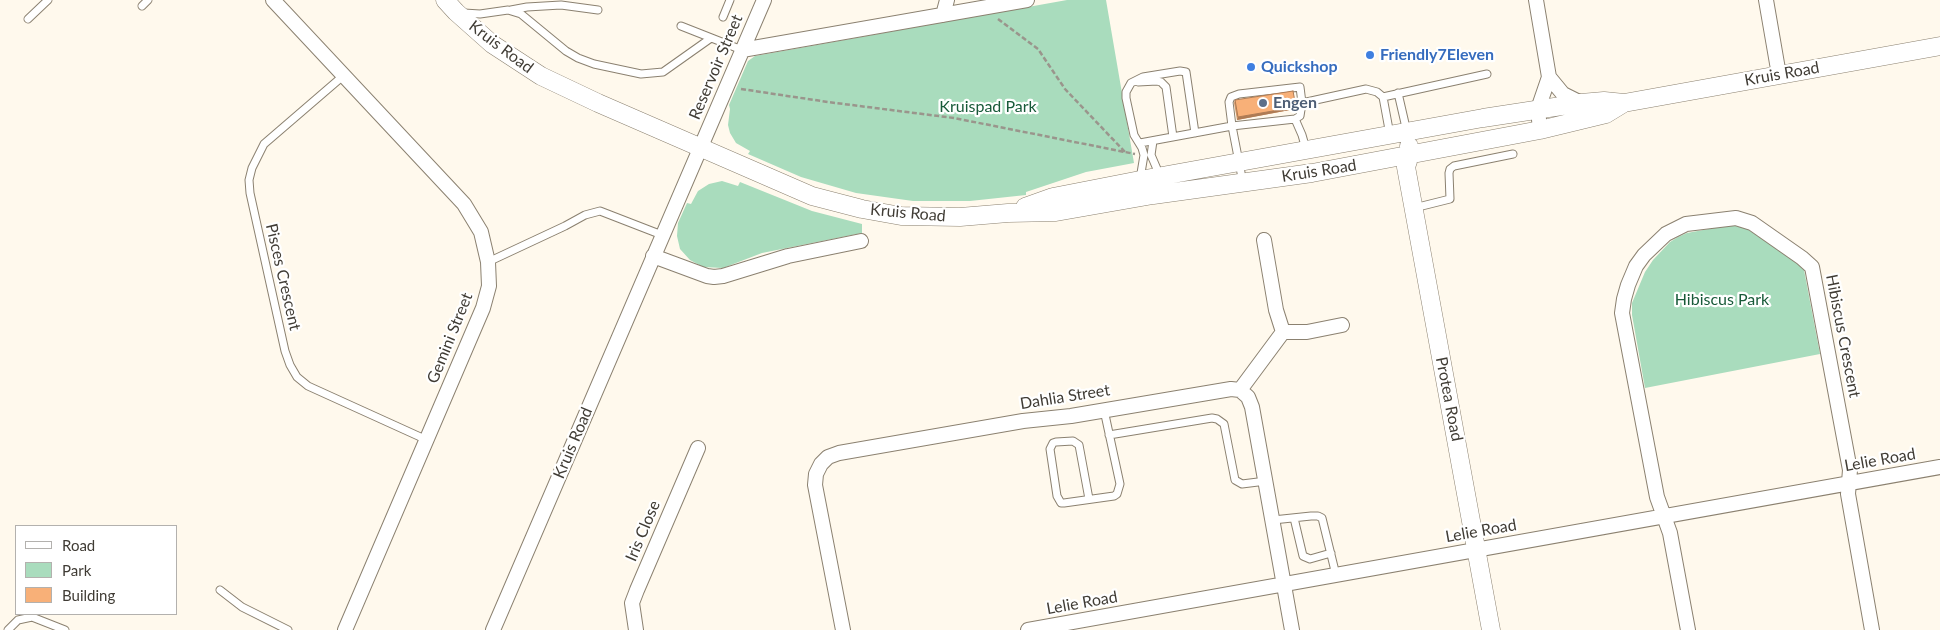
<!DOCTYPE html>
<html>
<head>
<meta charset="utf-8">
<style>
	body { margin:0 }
	#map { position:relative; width:1940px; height:630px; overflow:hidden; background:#fff9ed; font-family:Lato,sans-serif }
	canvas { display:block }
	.legend { position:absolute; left:15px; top:525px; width:162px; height:90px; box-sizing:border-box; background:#fff; border:1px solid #b3b1ae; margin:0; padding:6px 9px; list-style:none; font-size:15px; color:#403c35 }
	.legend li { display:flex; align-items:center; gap:10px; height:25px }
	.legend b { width:25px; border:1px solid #b3b1ae }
</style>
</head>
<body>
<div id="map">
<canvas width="1940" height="630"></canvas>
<ul class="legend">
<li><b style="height:6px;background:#fff"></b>Road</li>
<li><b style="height:14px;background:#a9dcbd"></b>Park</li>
<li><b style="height:14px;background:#f8b078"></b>Building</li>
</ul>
</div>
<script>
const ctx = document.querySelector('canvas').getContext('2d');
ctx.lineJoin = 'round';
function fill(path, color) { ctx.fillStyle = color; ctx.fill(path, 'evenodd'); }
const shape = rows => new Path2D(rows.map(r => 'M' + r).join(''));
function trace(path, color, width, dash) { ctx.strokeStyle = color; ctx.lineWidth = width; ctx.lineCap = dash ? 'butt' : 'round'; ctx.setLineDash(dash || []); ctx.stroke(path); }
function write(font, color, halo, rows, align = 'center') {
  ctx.font = font + ' Lato,sans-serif'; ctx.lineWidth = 4.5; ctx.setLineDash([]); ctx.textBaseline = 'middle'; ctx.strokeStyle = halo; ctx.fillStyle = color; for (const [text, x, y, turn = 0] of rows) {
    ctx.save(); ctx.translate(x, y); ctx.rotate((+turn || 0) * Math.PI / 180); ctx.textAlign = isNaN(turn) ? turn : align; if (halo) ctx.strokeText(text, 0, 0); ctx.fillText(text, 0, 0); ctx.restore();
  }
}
const green = shape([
	[1067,0,1106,0,1134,163,1086,172,1026,192,1026,195,970,201,913,201,856,193,801,177,748,154,750,151,736,143,730,133,728,125,730,109,729,105,748,61,755,56],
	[722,181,738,186,740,182,812,211,862,224,862,233,762,253,723,268,703,267,690,260,680,249,677,236,678,223,687,203,691,204,698,191,709,184],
	[1730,225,1746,228,1799,264,1804,270,1820,354,1645,388,1632,315,1632,303,1645,272,1653,260,1670,242,1678,237,1687,233]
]);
const path = shape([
	[998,19,1038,49,1065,89,1125,152],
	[741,89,828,102,954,118,1135,154]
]);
const service = shape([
	[142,6,148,0],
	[511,10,527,7,561,5,598,10],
	[464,13,480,14,508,10,521,14,566,51,578,58,594,64,641,74,663,72,711,38],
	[723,17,730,0],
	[28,19,48,0],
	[681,26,742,50],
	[343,76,264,144,252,168,249,180,250,193,285,351,290,365,297,377,308,386,427,440],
	[1138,82,1157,81,1161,82,1166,87,1173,137],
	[1398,93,1407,132],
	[1383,97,1390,135],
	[1302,103,1366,89,1377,92,1383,97,1487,74],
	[1295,119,1302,135,1306,149],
	[1153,141,1151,155,1160,176],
	[1140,143,1232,126,1229,102,1231,97,1239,94,1300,87,1302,103,1300,116,1295,119,1232,126,1243,183],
	[1140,179,1144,155,1142,148,1134,135,1126,98,1126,92,1131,83,1143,77,1180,71,1186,72,1195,133],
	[1414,208,1450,199,1449,173,1450,169,1454,166,1513,154],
	[488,262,565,226,585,215,600,211,662,235],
	[1109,435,1212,418,1217,419,1224,424,1235,480,1242,484,1266,481],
	[1089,499,1079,445,1073,441,1056,442,1053,443,1050,449,1057,496,1061,503,1064,503,1114,496,1117,494,1120,484,1104,410],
	[1294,518,1303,556,1310,559,1331,553],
	[1273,520,1311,516,1318,516,1322,518,1336,575],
	[220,590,242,607,288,630],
	[8,630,18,620,32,617,65,630]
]);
const minor = shape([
	[273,0,464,204,481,232,488,262,489,286,483,308,345,630],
	[1536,0,1549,77,1538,109,1540,130],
	[1766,0,1779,75],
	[943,15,947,0],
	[742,50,1027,0],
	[1549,77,1563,94,1581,103],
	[1264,240,1276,310,1283,332],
	[653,256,707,276,714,277,723,276,788,256,861,241],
	[1283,332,1307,332,1342,325],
	[1240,390,1283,332],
	[493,630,764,0],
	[636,630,632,603,637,590,698,448],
	[843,630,815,485,816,474,821,464,828,457,839,453,1023,421,1071,416,1231,389,1240,390,1248,397,1252,407,1292,630],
	[1028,630,1940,467],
	[1688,630,1670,533,1657,497,1622,313,1624,299,1628,285,1636,266,1644,255,1666,234,1686,224,1736,218,1752,223,1802,258,1812,267,1850,470,1848,494,1872,630]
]);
const tertiary = shape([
	[445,0,456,12,492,44,541,76,598,103,812,196,862,209,901,216,960,217,1008,213,1056,212,1153,195,1312,173,1540,130,1606,114,1624,103],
	[1409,146,1410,155,1406,167,1491,630],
	[1025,207,1053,197,1140,180,1483,118,1581,103,1604,101,1624,103,1940,46]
]);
const wall = shape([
	[1235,100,1295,109,1237,120,1234,103]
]);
const shadedWall = shape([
	[1296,107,1295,109,1237,120,1238,117]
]);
const building = shape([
	[1293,91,1296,107,1238,117,1235,100,1293,91]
]);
const markers = [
	[1370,55,5,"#3f7fe0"],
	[1251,67,5,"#3f7fe0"],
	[1263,103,5,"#5c6f8a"]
];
const streetNames = [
	["Kruis Road",501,47,37],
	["Reservoir Street",716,67,-67],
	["Kruis Road",1782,74,-10],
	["Kruis Road",1319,171,-9],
	["Kruis Road",908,213,5],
	["Pisces Crescent",283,277,77],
	["Hibiscus Crescent",1843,336,79],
	["Gemini Street",450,338,-68],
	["Dahlia Street",1065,397,-9],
	["Protea Road",1449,399,79],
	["Kruis Road",573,443,-67],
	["Lelie Road",1880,460,-10],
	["Iris Close",643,531,-67],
	["Lelie Road",1481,531,-10],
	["Lelie Road",1082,603,-10]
];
const shopNames = [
	["Friendly7Eleven",1380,55],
	["Quickshop",1261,67]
];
const serviceNames = [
	["Engen",1273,103]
];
const parkNames = [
	["Kruispad Park",988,107],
	["Hibiscus Park",1722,300]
];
fill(green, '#a9dcbd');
trace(service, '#8b8170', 9);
trace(minor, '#8b8170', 16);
trace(tertiary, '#8b8170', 19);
trace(path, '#9a958c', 2.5, [5, 2.5]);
trace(service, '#fff', 7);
trace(minor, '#fff', 14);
trace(tertiary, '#fff', 18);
fill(wall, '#d59767');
fill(shadedWall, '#ae7b54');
fill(building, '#f8b078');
trace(building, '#ae7b54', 1);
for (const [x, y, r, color] of markers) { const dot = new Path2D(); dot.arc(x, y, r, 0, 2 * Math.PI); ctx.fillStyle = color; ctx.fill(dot); trace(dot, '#fff', 2); }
write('16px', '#403c35', '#fff', streetNames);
write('bold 16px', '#366cbe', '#fff', shopNames, 'left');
write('bold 16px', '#4e5e75', '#fff', serviceNames, 'left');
write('16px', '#185a39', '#fff', parkNames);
</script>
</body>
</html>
